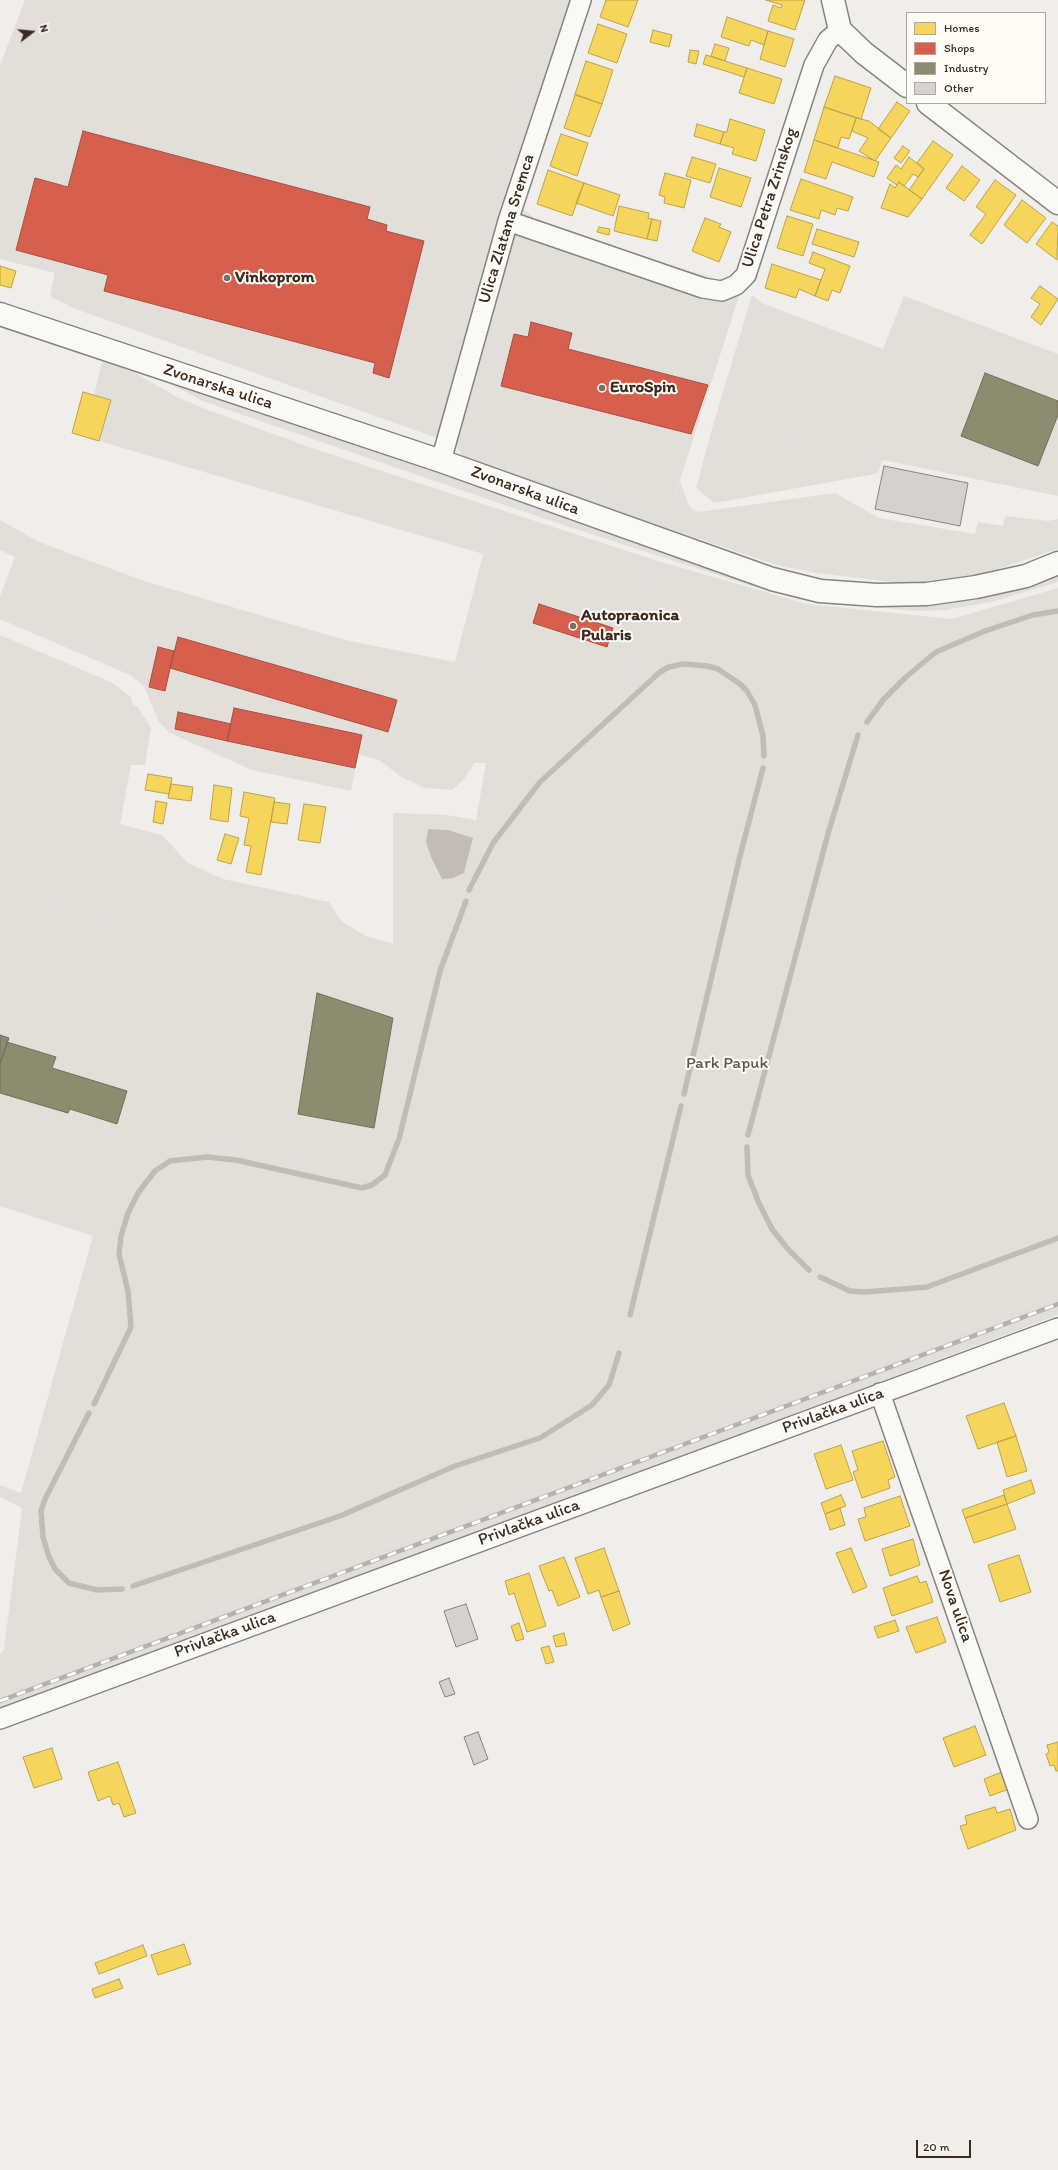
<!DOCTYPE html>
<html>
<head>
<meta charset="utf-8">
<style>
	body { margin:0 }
	#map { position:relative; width:1058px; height:2170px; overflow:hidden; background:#f0eeeb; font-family:Itim,sans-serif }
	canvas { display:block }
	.legend { position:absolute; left:906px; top:12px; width:140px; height:92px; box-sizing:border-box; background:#fdfcf7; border:1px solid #afa8a0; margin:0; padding:5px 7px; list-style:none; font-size:12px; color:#3b2a1e }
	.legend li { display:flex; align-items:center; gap:8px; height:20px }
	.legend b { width:20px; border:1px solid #afa8a0 }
	.north { position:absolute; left:12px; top:12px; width:40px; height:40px; -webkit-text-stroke:3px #fdfcf7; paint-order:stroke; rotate:74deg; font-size:11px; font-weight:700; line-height:16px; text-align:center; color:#3b2a1e }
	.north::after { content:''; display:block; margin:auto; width:14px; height:18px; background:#3b2a1e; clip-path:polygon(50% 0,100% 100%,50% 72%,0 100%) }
	.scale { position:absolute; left:916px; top:2140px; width:55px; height:18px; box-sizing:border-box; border:2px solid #3b2a1e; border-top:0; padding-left:5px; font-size:12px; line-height:14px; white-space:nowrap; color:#3b2a1e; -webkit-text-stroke:3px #fdfcf7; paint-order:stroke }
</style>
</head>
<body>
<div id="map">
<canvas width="1058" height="2170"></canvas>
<ul class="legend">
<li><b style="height:11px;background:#f6d55c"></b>Homes</li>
<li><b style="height:11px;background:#d6604d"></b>Shops</li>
<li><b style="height:11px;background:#8c8c6e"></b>Industry</li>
<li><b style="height:11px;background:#d4d2cf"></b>Other</li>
</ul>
<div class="north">N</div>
<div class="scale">20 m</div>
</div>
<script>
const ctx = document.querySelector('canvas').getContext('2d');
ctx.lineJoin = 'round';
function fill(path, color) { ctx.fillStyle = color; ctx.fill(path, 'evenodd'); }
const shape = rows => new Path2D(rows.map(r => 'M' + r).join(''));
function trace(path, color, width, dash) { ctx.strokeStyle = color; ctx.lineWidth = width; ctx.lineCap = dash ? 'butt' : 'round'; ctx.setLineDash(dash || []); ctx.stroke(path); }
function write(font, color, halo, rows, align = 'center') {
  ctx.font = font + ' Itim,sans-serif'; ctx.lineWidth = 4; ctx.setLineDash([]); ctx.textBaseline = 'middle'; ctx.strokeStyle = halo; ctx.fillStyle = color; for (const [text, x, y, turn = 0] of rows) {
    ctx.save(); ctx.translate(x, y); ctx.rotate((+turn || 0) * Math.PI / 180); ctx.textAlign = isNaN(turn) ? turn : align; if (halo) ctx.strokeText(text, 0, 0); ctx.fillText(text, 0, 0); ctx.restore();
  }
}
const built = shape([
	[25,0,401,0,535,42,496,168,497,175,509,198,536,219,663,264,708,276,741,290,669,514,481,442,472,430,454,444,73,308,50,296,55,273,0,259,0,65],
	[752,295,762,303,883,349,904,296,1058,354,1058,496,713,425],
	[495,508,658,561,625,686,538,676,455,662],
	[157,631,397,700,379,760,358,754,351,791,252,770,170,733,159,722,144,686],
	[0,888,116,925,393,1018,367,1173,132,1128,70,1109,68,1113,0,1093],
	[1058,1294,1058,1315,0,1711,0,1688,198,1617,673,1437]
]);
const green = shape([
	[401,0,572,0,509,198,497,175,496,168,535,42],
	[102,361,128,369,179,398,205,409,312,448,495,508,483,554,99,441,111,400,94,395],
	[152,375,446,474,823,597,1058,574,1058,582,991,602,945,610,915,611,803,600,748,585,551,521,220,407,201,400],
	[713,425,883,460,878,473,875,474,714,503,696,488],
	[457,427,472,430,481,442,669,514,680,481,688,504,693,510,699,512,835,493,879,518,975,534,978,522,1003,526,1005,516,1048,521,1058,519,1058,549,992,571,970,576,932,581,901,583,816,573,777,565,468,461,464,458,454,444],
	[0,520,39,542,147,582,345,640,455,662,538,676,625,686,658,561,807,604,952,619,1058,588,1058,1294,673,1437,198,1617,0,1688,0,1655,4,1649,22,1508,0,1497,0,1485,21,1493,93,1236,0,1206,0,1093,68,1113,70,1109,132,1128,366,1173,393,1019,116,925,0,888,0,635,111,682,130,696,133,705,138,707,151,728,145,765,131,765,120,824,162,835,188,863,223,879,329,902,341,921,366,936,393,944,393,813,447,815,476,820,486,763,475,763,463,780,452,790,425,788,403,778,379,760,397,700,157,631,144,686,130,675,0,619,0,596,15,557,0,550]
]);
const water = shape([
	[428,829,448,830,473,838,464,873,453,878,442,879,431,857,426,842]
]);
const homes = shape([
	[606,0,638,0,628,27,600,17,606,0],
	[766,0,805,0,795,30,768,21,773,5,781,8,782,5,766,0],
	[727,17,768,31,764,45,751,40,749,46,721,37,727,17],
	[598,24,627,34,617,63,588,53,598,24],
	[653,30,672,35,669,47,650,42,653,30],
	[768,31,794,39,785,67,760,59,768,31],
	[715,44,729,48,725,61,711,56,715,44],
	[690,50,699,51,696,64,688,62,690,50],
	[706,55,747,68,744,77,703,64,706,55],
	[586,61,613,70,602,104,575,94,586,61],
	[747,68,782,79,774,104,739,93,747,68],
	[835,76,871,88,861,119,824,107,835,76],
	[575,95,602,104,590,137,564,128,575,95],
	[897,102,910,111,891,138,878,129,897,102],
	[824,107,856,118,849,139,841,137,838,148,814,140,824,107],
	[856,118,869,121,891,138,875,161,859,151,868,138,852,131,856,118],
	[730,119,765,130,756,161,732,154,734,148,720,144,724,132,727,132,730,119],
	[697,124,724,132,720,144,694,136,697,124],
	[561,134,588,143,577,176,550,166,561,134],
	[814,140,879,162,874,177,832,162,826,179,804,172,814,140],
	[933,141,953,155,922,199,909,190,924,169,917,163,933,141],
	[903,146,910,151,901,163,894,158,903,146],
	[692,157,716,164,710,183,686,176,692,157],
	[909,157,924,169,918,177,913,174,904,186,899,182,897,185,887,178,896,165,901,169,909,157],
	[962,166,980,180,964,201,946,188,962,166],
	[719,168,751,178,741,207,710,197,719,168],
	[548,170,584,183,572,216,537,204,548,170],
	[665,173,691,180,684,208,664,203,665,197,659,195,665,173],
	[801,179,853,197,848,211,837,208,835,215,821,210,819,219,790,210,801,179],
	[995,180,1016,195,982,244,970,235,986,214,976,207,995,180],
	[899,182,922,199,908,217,881,208,890,184,895,188,899,182],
	[584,183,620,195,613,216,576,203,584,183],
	[1022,200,1046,218,1027,243,1004,225,1022,200],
	[619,206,649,213,648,218,652,219,647,239,614,231,619,206],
	[787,216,813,224,803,256,777,248,787,216],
	[705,218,721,224,719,227,731,232,719,262,692,251,705,218],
	[652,219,661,221,657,241,647,239,652,219],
	[1052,222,1058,226,1057,260,1036,244,1052,222],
	[599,227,610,229,609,235,597,232,599,227],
	[817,229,859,242,854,257,812,244,817,229],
	[813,252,850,266,840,293,832,290,828,301,815,296,825,269,809,263,813,252],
	[772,264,821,280,815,296,799,289,796,298,765,288,772,264],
	[0,266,16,271,11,288,0,285,0,266],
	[1040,286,1058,299,1041,325,1031,317,1040,304,1031,298,1040,286],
	[83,392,111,400,99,441,72,433,83,392],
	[148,774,172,778,169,794,145,790,148,774],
	[171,784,193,787,191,801,168,798,171,784],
	[214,785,232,788,228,822,210,819,214,785],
	[244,792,275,798,261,875,246,872,251,846,244,845,249,818,240,816,244,792],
	[156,801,167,803,163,824,153,822,156,801],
	[274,802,290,804,287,824,271,822,274,802],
	[304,804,326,807,320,843,298,840,304,804],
	[225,834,239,838,231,864,217,860,225,834],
	[1004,1403,1016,1436,978,1449,966,1416,1004,1403],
	[1016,1436,1027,1471,1007,1477,997,1442,1016,1436],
	[883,1441,895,1477,888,1480,890,1488,862,1498,853,1472,858,1470,852,1451,883,1441],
	[841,1445,853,1480,826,1489,814,1454,841,1445],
	[1031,1480,1035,1493,1007,1504,1003,1490,1031,1480],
	[841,1495,846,1506,825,1514,821,1503,841,1495],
	[1004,1495,1007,1504,965,1518,962,1510,1004,1495],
	[900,1496,910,1526,865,1541,858,1519,866,1517,864,1508,900,1496],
	[1007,1504,1016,1529,974,1543,965,1518,1007,1504],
	[840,1508,845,1525,830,1530,825,1514,840,1508],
	[913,1539,920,1565,890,1576,882,1549,913,1539],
	[604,1548,619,1591,601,1597,599,1590,588,1594,575,1558,604,1548],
	[851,1548,867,1587,853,1593,836,1553,851,1548],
	[1019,1555,1031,1592,1000,1602,988,1565,1019,1555],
	[564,1557,580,1597,558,1606,552,1590,549,1591,539,1566,564,1557],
	[529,1573,546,1626,527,1632,514,1593,509,1595,505,1581,529,1573],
	[917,1576,920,1583,926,1581,933,1602,892,1616,883,1588,917,1576],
	[619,1591,630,1624,613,1631,601,1597,619,1591],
	[937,1617,946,1642,916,1653,906,1627,937,1617],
	[895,1620,899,1631,878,1638,874,1627,895,1620],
	[519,1623,524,1639,516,1641,511,1626,519,1623],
	[564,1633,567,1645,556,1647,553,1636,564,1633],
	[549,1646,554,1662,546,1664,541,1648,549,1646],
	[975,1726,986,1755,954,1767,943,1738,975,1726],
	[1058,1742,1058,1771,1056,1771,1054,1765,1050,1766,1046,1754,1049,1752,1047,1745,1058,1742],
	[52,1748,62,1779,34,1788,23,1757,52,1748],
	[118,1762,136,1813,124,1817,119,1803,113,1805,110,1796,98,1801,88,1772,118,1762],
	[1002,1772,1009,1789,990,1796,984,1779,1002,1772],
	[995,1807,997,1813,1010,1809,1016,1830,968,1849,960,1826,967,1824,965,1816,995,1807],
	[184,1944,191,1964,158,1975,151,1955,184,1944],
	[143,1945,147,1956,99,1974,95,1963,143,1945],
	[119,1979,123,1988,95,1998,92,1989,119,1979]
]);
const shops = shape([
	[83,131,370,207,367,219,387,225,386,231,424,241,389,378,373,373,375,363,104,291,108,275,16,250,35,178,68,187,83,131],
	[531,322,572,333,568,349,708,385,691,434,501,386,514,334,528,337,531,322],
	[539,604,613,628,607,647,533,623,539,604],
	[178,637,397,700,388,732,170,668,178,637],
	[158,647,174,651,165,691,149,687,158,647],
	[234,708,362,735,355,768,227,741,234,708],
	[178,712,231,724,227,741,175,729,178,712]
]);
const industry = shape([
	[985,373,1058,401,1058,415,1038,466,961,436,985,373],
	[317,993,393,1018,374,1128,298,1114,317,993],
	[0,1035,9,1038,0,1064,0,1035],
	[7,1042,56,1057,52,1068,127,1091,117,1124,70,1109,68,1113,0,1093,0,1064,7,1042]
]);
const stream = shape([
	[867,722,884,699,906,677,936,652,985,631,1033,615,1058,611],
	[469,890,493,843,540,782,660,672,669,667,683,664,707,666,718,669,740,684,747,691,755,705,763,736,764,756],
	[684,1094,741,852,763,768],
	[748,1135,829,830,858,735],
	[747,1147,748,1175,758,1201,772,1229,787,1248,809,1270],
	[820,1277,850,1291,865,1292,927,1287,1058,1238],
	[630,1315,681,1106],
	[94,1404,131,1327,128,1291,119,1254,121,1236,128,1213,138,1193,155,1171,170,1161,207,1157,236,1160,362,1188,372,1185,385,1175,399,1139,440,971,466,901],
	[89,1413,45,1499,41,1511,43,1537,49,1557,55,1569,69,1583,97,1590,122,1589],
	[133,1586,340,1516,455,1466,540,1438,592,1405,609,1385,619,1353]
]);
const building = shape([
	[884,466,968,483,960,526,875,509,884,466],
	[466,1604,478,1639,456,1647,444,1611,466,1604],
	[449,1678,455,1694,445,1697,439,1682,449,1678],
	[478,1732,488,1759,474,1765,464,1737,478,1732]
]);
const street = shape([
	[508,221,703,288,722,291,736,285,746,275,814,65,828,40,840,30],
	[441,461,508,221,581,0],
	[880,1393,1028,1819],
	[0,1719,1058,1328]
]);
const secondary = shape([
	[833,0,840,30,864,53,907,86],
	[928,103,1058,203],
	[0,314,441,461,772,579,820,591,877,595,927,594,976,587,1026,576,1058,563]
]);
const rail = shape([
	[0,1701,1058,1304]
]);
const markers = [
	[227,278,4,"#7a6f66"],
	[602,388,4,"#7a6f66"],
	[573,626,4,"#7a6f66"]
];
const streetNames = [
	["Ulica Petra Zrinskog",770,198,-72],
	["Ulica Zlatana Sremca",507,229,-73],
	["Zvonarska ulica",218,387,18],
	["Zvonarska ulica",525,491,20],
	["Privlačka ulica",833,1411,-20],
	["Privlačka ulica",529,1523,-20],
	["Nova ulica",955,1606,71],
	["Privlačka ulica",225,1635,-20]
];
const poiNames = [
	["Vinkoprom",235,278],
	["EuroSpin",610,388],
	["Autopraonica",581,616],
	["Pularis",581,636]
];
const parkNames = [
	["Park Papuk",727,1064]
];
fill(built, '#e2deda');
fill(green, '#e2dfda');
fill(water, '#c2bcb6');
fill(homes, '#f6d55c');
trace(homes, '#bea249', 1);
fill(shops, '#d6604d');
trace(shops, '#a8503f', 1);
fill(industry, '#8c8c6e');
trace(industry, '#746f56', 1);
trace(stream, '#c2bcb6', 5.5);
fill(building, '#d4d2cf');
trace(building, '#88837f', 1);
trace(street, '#88837f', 22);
trace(secondary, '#88837f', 25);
trace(street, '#f9f9f7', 19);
trace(secondary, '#f9f9f7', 22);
trace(rail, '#b4b2b0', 4.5);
trace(rail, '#fdfcf7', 3, [9]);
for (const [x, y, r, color] of markers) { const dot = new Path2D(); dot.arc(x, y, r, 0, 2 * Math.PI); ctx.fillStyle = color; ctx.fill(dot); trace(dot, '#fdfcf7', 1.5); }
write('17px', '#3b2a1e', '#fdfcf7', streetNames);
write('bold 17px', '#3b2a1e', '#fdfcf7', poiNames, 'left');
write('17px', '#62544a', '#fdfcf7', parkNames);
</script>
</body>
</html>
